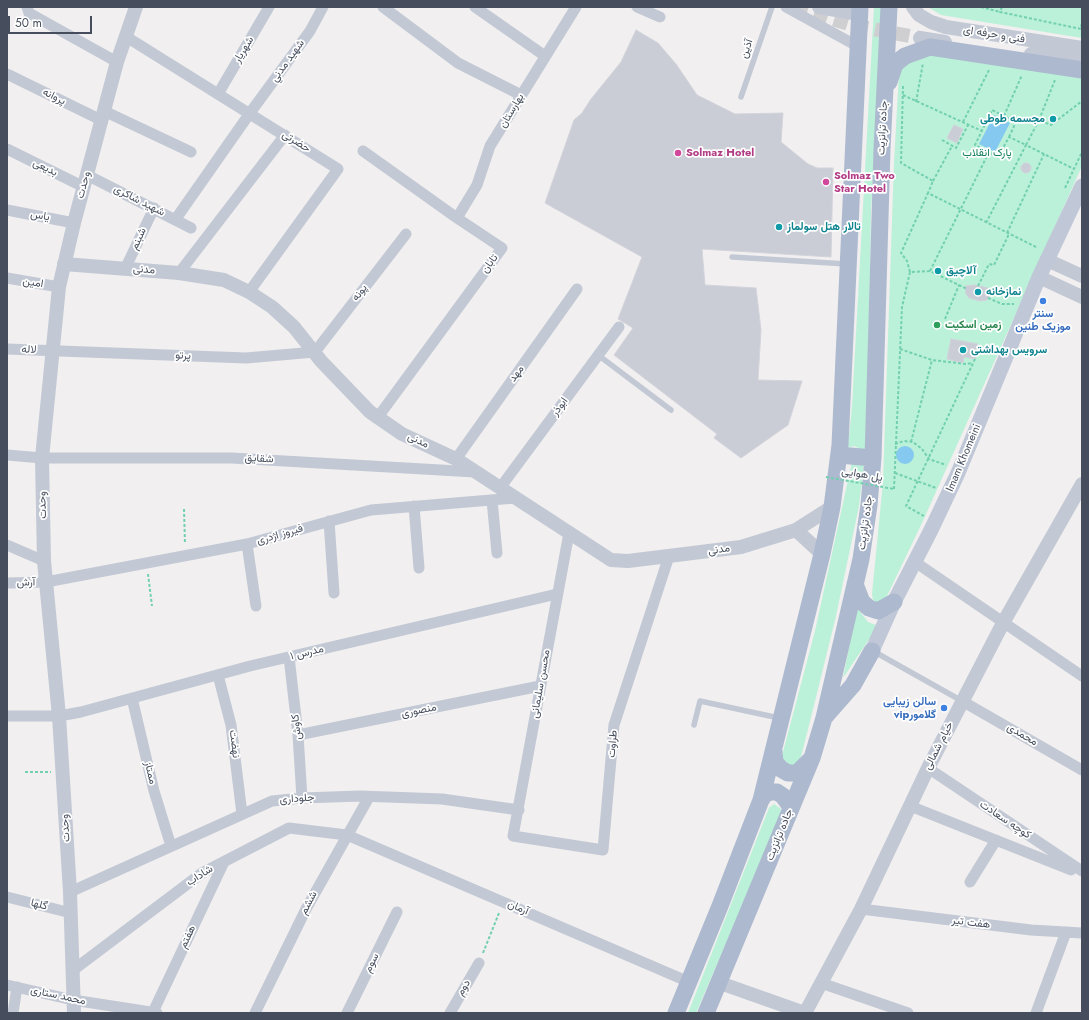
<!DOCTYPE html>
<html>
<head>
<meta charset="utf-8">
<style>
	body { margin:0 }
	#map { position:relative; width:1089px; height:1020px; overflow:hidden; background:#f1efef; font-family:Jost,sans-serif }
	canvas { display:block }
	.frame { position:absolute; inset:0; border:8px solid #464e5d; pointer-events:none }
	.scale { position:absolute; left:8px; top:16px; width:84px; height:18px; box-sizing:border-box; border:2px solid #464e5d; border-top:0; padding-left:5px; font-size:12px; line-height:14px; white-space:nowrap; color:#464e5d; -webkit-text-stroke:3px #fff; paint-order:stroke }
</style>
</head>
<body>
<div id="map">
<canvas width="1089" height="1020"></canvas>
<div class="frame"></div>
<div class="scale">50 m</div>
</div>
<script>
const ctx = document.querySelector('canvas').getContext('2d');
ctx.lineJoin = 'round';
function fill(path, color) { ctx.fillStyle = color; ctx.fill(path, 'evenodd'); }
const shape = rows => new Path2D(rows.map(r => 'M' + r).join(''));
function trace(path, color, width, dash) { ctx.strokeStyle = color; ctx.lineWidth = width; ctx.lineCap = dash ? 'butt' : 'round'; ctx.setLineDash(dash || []); ctx.stroke(path); }
function write(font, color, halo, rows, align = 'center') {
  ctx.font = font + ' Jost,Vazirmatn,sans-serif'; ctx.lineWidth = 3.5; ctx.setLineDash([]); ctx.textBaseline = 'middle'; ctx.strokeStyle = halo; ctx.fillStyle = color; for (const [text, x, y, turn = 0] of rows) {
    ctx.save(); ctx.translate(x, y); ctx.rotate((+turn || 0) * Math.PI / 180); ctx.textAlign = isNaN(turn) ? turn : align; if (halo) ctx.strokeText(text, 0, 0); ctx.fillText(text, 0, 0); ctx.restore();
  }
}
const green = shape([
	[874,7,882,7,871,210,869,343,865,451,854,446,848,448,852,406],
	[928,7,1082,7,1082,38,941,15],
	[923,54,1082,72,1082,166,922,523,886,598,877,603,873,600,872,594,883,482,894,163,899,72,901,68],
	[852,462,864,464,859,506,836,616,819,685,802,753,798,765,793,769,783,759,783,752,815,631],
	[857,608,868,622,876,625,880,623,843,678],
	[774,804,781,809,780,818,696,1013,688,1013,769,808]
]);
const water = shape([
	[994,115,1010,123,995,152,979,144],
	'896 455a9 9 0 1 1 18 0a9 9 0 1 1-18 0Z'
]);
const building = shape([
	[636,30,658,43,676,64,697,95,735,114,783,113,781,142,808,164,817,168,833,168,831,257,702,249,705,285,756,288,761,330,758,380,802,381,788,425,741,458,714,438,717,434,614,355,633,328,618,319,642,257,545,203,574,120,582,113,591,99,621,62,636,30],
	[954,125,963,129,957,143,947,138,954,125],
	'1021 168a5 5 0 1 1 10 0a5 5 0 1 1-10 0Z',
	[975,285,988,288,990,291,991,294,987,300,980,301,969,298,966,294,965,286,975,285],
	[951,339,978,344,975,359,964,357,963,363,947,359,951,339]
]);
const tertiaryTunnel = shape([
	[794,7,852,25,920,38]
]);
const path = shape([
	[981,7,1000,12],
	[1002,7,1000,12,1081,29,1082,20],
	[903,86,901,163,933,181,928,193],
	[903,95,982,131],
	[916,102,923,63],
	[1004,116,1022,75],
	[1039,120,1055,80],
	[963,122,989,70],
	[1009,137,1016,122,992,110,975,145,998,157,1009,137,1026,145,1039,120,1051,125,1082,101],
	[942,140,956,148,968,125],
	[933,181,952,146],
	[1065,188,1082,152],
	[986,223,1026,145,1074,169],
	[1007,233,1044,154],
	[930,271,989,152],
	[910,272,907,261,901,253,928,193,1038,248],
	[978,286,989,264,994,265,1009,234],
	[988,298,1002,304,1014,304],
	[945,319,959,285],
	[900,349,932,360,966,364,972,363],
	[911,442,932,360],
	[895,444,904,441,913,442,922,449,929,459,946,465],
	[895,473,936,488],
	[894,489,902,307,910,272,930,271,967,289],
	[184,509,185,544],
	[924,516,906,506,975,359],
	[148,574,152,606],
	[25,772,51,772],
	[483,953,499,913]
]);
const service = shape([
	[741,97,772,7],
	[732,257,847,264],
	[598,355,671,410],
	[873,651,962,701],
	[694,725,700,701,779,718]
]);
const minor = shape([
	[27,7,29,13,117,62],
	[383,7,458,63,521,95],
	[475,7,545,56],
	[637,7,660,17],
	[786,7,857,46],
	[125,36,338,169,249,292],
	[7,74,101,120],
	[218,94,269,7],
	[104,111,191,152],
	[7,149,84,187],
	[363,151,457,218,502,248,378,417],
	[87,175,191,228],
	[7,210,74,223],
	[457,218,477,185,490,146,576,7],
	[175,220,250,113,310,31,323,7],
	[125,269,154,208],
	[179,273,285,135],
	[7,278,59,287],
	[7,349,246,358,315,352,406,234],
	[7,455,42,458,232,458,475,472],
	[456,459,577,289],
	[500,488,619,327],
	[492,500,497,553],
	[414,506,419,568],
	[329,521,334,593],
	[569,533,513,836,603,850,614,725,669,556],
	[247,544,256,606],
	[7,545,44,561],
	[915,562,1082,676],
	[7,583,46,582,247,544,371,510,515,498],
	[289,657,298,735,302,798],
	[218,675,231,725,242,814],
	[132,698,154,791,171,846],
	[962,701,1082,770],
	[7,716,59,716,81,712,250,666,557,594],
	[298,735,540,686],
	[928,768,1082,871],
	[910,806,1071,870],
	[970,882,996,840],
	[70,892,272,801,302,798,360,796,442,799,519,810],
	[7,897,71,913],
	[861,909,1031,930,1082,933],
	[72,971,202,873,289,828,347,835,689,982],
	[821,983,908,1013],
	[7,985,73,1000,157,1013],
	[153,1012,224,862],
	[13,1013,17,987],
	[255,1013,306,909,369,797],
	[347,1013,397,912],
	[450,1013,479,963],
	[1036,1013,1066,932]
]);
const tertiary = shape([
	[819,7,859,14],
	[913,7,919,15,931,22,946,27,1082,48],
	[920,38,945,42],
	[1031,54,1082,61],
	[1047,260,1082,276],
	[64,264,179,273,224,280,249,292,272,307,294,327,321,361,370,412,402,434,456,459,611,560,628,561,741,547,796,530,832,507],
	[1039,277,1082,297],
	[796,530,822,554],
	[720,983,805,1013],
	[74,1013,70,892,59,716,44,561,42,458,59,287,74,223,117,62,136,7],
	[805,1013,861,909,928,768,1003,623,1082,484]
]);
const secondary = shape([
	[872,651,894,602,931,530,958,473,1039,277,1082,186]
]);
const primary = shape([
	[889,82,895,64,905,56,930,47,1082,70],
	[839,455,873,458],
	[855,584,862,602,869,608,878,611,894,602],
	[824,718,853,685,872,651],
	[774,751,775,762,781,769,788,773,797,773,810,760],
	[761,800,765,794,771,792,777,792,783,796,791,807],
	[676,1013,720,906,761,800,822,554,832,507,840,445,860,7],
	[706,1013,812,758,824,718,861,559,869,505,873,458,882,149,889,7]
]);
const pathBridge = shape([
	[826,477,894,489]
]);
const markers = [
	[1053,119,4,"#0f9aa8"],
	[678,153,4,"#d1479c"],
	[826,182,4,"#d1479c"],
	[779,227,4,"#0f9aa8"],
	[938,271,4,"#0f9aa8"],
	[978,292,4,"#0f9aa8"],
	[1043,301,4,"#3f7fe0"],
	[937,325,4,"#2e9e5b"],
	[963,350,4,"#0f9aa8"],
	[944,708,4,"#3f7fe0"]
];
const streetNames = [
	["فنی و حرفه ای",994,35,9],
	["آذین",747,49,-71],
	["شهریار",244,50,-59],
	["شهيد مدني",288,61,-54],
	["پروانه",54,97,26],
	["بهارستان",512,111,-59],
	["جاده ترانزیت",883,128,-87],
	["حضرتی",296,142,32],
	["بدیعی",45,168,26],
	["وحدت",84,185,-75],
	["شهید شاکری",139,201,27],
	["یاس",40,216,10],
	["شبنم",139,239,-65],
	["تابان",490,264,-54],
	["مدنی",144,270,5],
	["امین",33,283,9],
	["پونه",360,293,-52],
	["لاله",29,350,2],
	["پرتو",183,356,2],
	["مهد",517,374,-54],
	["ابوذر",560,407,-54],
	["مدنی",418,441,26],
	["Imam Khomeini",964,458,-67],
	["شقایق",259,459,3],
	["پل هوایی",862,475,10],
	["وحدت",43,505,-91],
	["جاده ترانزیت",866,523,-82],
	["فیروز اژدری",280,535,-16],
	["مدنی",719,550,-8],
	["آرش",26,583,-1],
	["مدرس ۱",307,653,-13],
	["محسن سلیمانی",541,684,-80],
	["منصوری",419,711,-11],
	["کاوش",297,727,-96],
	["محمدی",1022,735,30],
	["نهضت",234,744,83],
	["طراوت",613,744,-85],
	["خیام شمالی",939,746,-63],
	["ممتاز",150,773,77],
	["جلوداری",297,799,-4],
	["کوچه سعادت",1005,820,34],
	["وحدت",66,828,-94],
	["جاده ترانزیت",780,835,-68],
	["شاداب",200,876,-33],
	["ششم",309,903,-62],
	["گلها",39,905,14],
	["آرمان",518,908,23],
	["هفت تير",971,923,7],
	["هفتم",188,937,-65],
	["سوم",372,963,-64],
	["دوم",464,988,-59],
	["محمد ستاری",58,996,12]
];
const cultureNames = [
	["مجسمه طوطی",1045,119,"right"],
	["تالار هتل سولماز",787,227],
	["آلاچیق",946,271],
	["نمازخانه",986,292],
	["سرویس بهداشتی",971,350]
];
const hotelNames = [
	["Solmaz Hotel",686,153],
	["Solmaz Two",834,176],
	["Star Hotel",834,189]
];
const parkNames = [
	["پارک انقلاب",987,153]
];
const shopNames = [
	["سنتر",1043,314],
	["موزیک طنین",1043,327],
	["سالن زیبایی",936,702,"right"],
	["vipگلامور",936,715,"right"]
];
const leisureNames = [
	["زمین اسکیت",945,325]
];
fill(green, '#bbf1d8');
fill(water, '#86c9f0');
fill(building, '#cacdd5');
trace(building, '#d2d3db', 1);
trace(tertiaryTunnel, '#cfcfd2', 14, [14, 7]);
trace(path, '#72d0b1', 2, [3, 2]);
trace(service, '#c2c8d4', 5.5);
trace(minor, '#c2c8d4', 11);
trace(tertiary, '#c2c8d4', 14);
trace(secondary, '#c0c8d8', 15);
trace(primary, '#adb9cf', 17);
trace(pathBridge, '#72d0b1', 2, [3, 2]);
for (const [x, y, r, color] of markers) { const dot = new Path2D(); dot.arc(x, y, r, 0, 2 * Math.PI); ctx.fillStyle = color; ctx.fill(dot); trace(dot, '#fff', 1.5); }
write('11px', '#464e5d', '#fff', streetNames);
write('bold 11px', '#0d838f', '#fff', cultureNames, 'left');
write('bold 11px', '#b23c85', '#fff', hotelNames, 'left');
write('11px', '#13825c', '#fff', parkNames);
write('bold 11px', '#366cbe', '#fff', shopNames);
write('bold 11px', '#27864d', '#fff', leisureNames, 'left');
</script>
</body>
</html>
